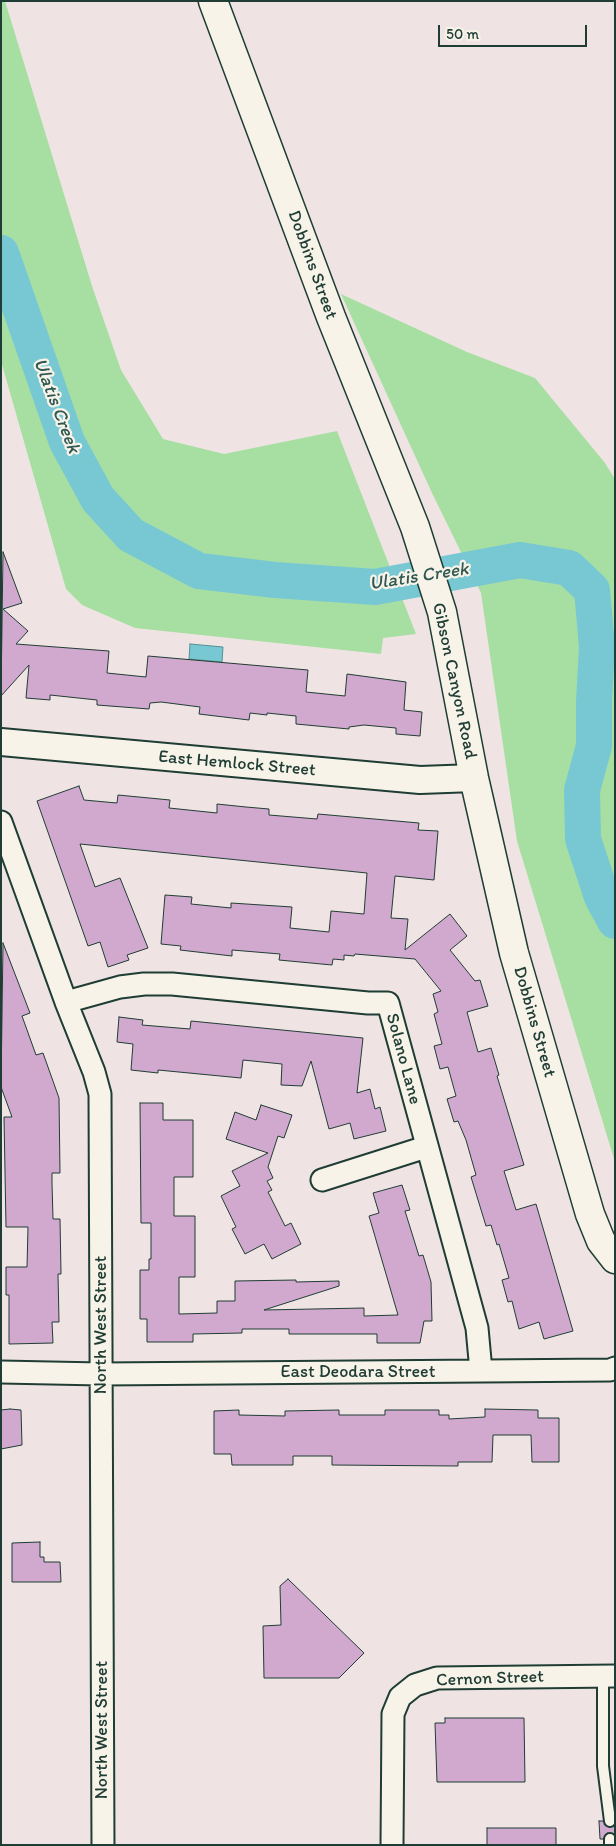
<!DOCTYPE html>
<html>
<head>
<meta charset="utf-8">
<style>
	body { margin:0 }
	#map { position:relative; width:616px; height:1846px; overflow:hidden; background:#efe4e3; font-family:Itim,sans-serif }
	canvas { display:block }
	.frame { position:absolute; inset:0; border:2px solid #1f3d34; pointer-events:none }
	.scale { position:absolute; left:438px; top:25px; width:149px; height:22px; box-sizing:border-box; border:2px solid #1f3d34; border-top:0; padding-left:6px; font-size:15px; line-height:18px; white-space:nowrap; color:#1f3d34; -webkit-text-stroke:4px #f7f3e8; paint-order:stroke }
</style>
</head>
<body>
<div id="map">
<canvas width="616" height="1846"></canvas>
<div class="frame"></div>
<div class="scale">50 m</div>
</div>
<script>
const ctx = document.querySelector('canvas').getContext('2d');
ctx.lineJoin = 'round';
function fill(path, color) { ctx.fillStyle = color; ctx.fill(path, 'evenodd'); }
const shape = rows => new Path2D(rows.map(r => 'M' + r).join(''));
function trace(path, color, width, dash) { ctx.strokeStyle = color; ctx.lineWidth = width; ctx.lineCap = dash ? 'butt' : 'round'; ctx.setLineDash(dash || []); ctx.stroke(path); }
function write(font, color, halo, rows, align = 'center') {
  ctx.font = font + ' Itim,sans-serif'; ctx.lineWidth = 4.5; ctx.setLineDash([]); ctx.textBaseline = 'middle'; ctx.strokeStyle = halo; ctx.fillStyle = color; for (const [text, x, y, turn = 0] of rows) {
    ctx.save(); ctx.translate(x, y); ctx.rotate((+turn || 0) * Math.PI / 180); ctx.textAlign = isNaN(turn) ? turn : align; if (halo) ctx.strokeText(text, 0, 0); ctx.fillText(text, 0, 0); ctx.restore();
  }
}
const green = shape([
	[1,1,5,1,92,286,121,370,163,439,224,454,337,431,416,634,383,638,381,654,135,628,82,605,66,589,1,361],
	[341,294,467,352,535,378,605,463,615,479,615,1162,517,841,481,593,432,493]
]);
const water = shape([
	[190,644,223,647,222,662,189,659,190,644]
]);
const river = shape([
	[1,253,67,442,98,499,131,535,199,571,275,580,375,587,520,560,569,568,592,590,597,647,594,701,594,746,582,790,583,839,602,897,615,921]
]);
const building = shape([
	[3,552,22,603,3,609,28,631,16,644,109,651,107,673,146,677,148,656,308,670,306,692,345,696,347,674,406,682,404,710,422,712,420,736,396,734,396,728,364,725,349,727,349,729,296,724,296,716,267,713,267,715,250,713,249,720,199,714,200,707,161,702,150,703,149,709,97,705,97,700,50,695,50,700,26,698,29,665,1,696,3,552],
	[79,786,84,800,117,803,118,795,170,800,169,808,217,813,217,804,246,807,269,809,269,815,317,819,318,814,419,823,418,830,438,831,434,880,395,876,391,918,408,919,405,950,450,914,467,936,450,950,475,981,480,980,488,1006,467,1012,478,1052,491,1048,499,1075,497,1076,524,1165,504,1171,516,1210,536,1204,573,1331,544,1339,539,1322,519,1329,512,1301,508,1302,502,1280,509,1278,499,1244,497,1245,491,1225,486,1226,471,1177,476,1175,466,1140,458,1121,454,1122,447,1099,456,1096,448,1067,440,1069,434,1046,442,1044,434,1014,438,1012,433,994,441,991,415,959,355,954,354,956,344,955,344,960,333,959,332,965,279,960,280,954,232,950,232,956,180,950,181,946,161,944,165,895,192,897,191,904,231,908,231,903,292,907,290,928,329,932,331,911,364,914,367,873,80,844,95,887,120,878,148,948,127,955,129,960,108,967,100,942,88,946,37,801,79,786],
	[3,943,30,1013,22,1016,36,1055,43,1053,59,1098,60,1173,52,1173,52,1183,53,1219,60,1219,61,1274,58,1274,59,1322,52,1322,53,1343,9,1344,9,1295,6,1295,6,1267,27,1267,28,1227,6,1227,4,1117,12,1117,1,1087,3,943],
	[119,1017,143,1020,142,1025,190,1029,191,1021,363,1038,357,1093,370,1089,375,1109,380,1107,386,1131,354,1139,350,1123,329,1129,311,1061,302,1086,281,1085,282,1064,243,1060,241,1078,158,1070,158,1073,131,1070,133,1044,117,1042,119,1017],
	[140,1103,163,1103,163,1120,193,1120,193,1177,174,1177,174,1216,195,1216,195,1277,179,1277,179,1314,217,1313,217,1301,235,1301,235,1281,296,1280,296,1282,339,1281,339,1286,264,1310,364,1308,364,1316,398,1315,369,1216,379,1213,373,1193,402,1185,410,1210,405,1211,419,1256,423,1255,431,1282,432,1321,424,1321,420,1343,377,1343,377,1334,289,1334,289,1329,242,1329,242,1333,193,1334,193,1342,147,1342,147,1319,140,1319,140,1270,149,1270,149,1259,151,1259,151,1223,141,1223,140,1103],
	[261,1105,292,1115,284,1138,278,1136,268,1167,273,1178,267,1181,272,1190,268,1192,285,1226,291,1223,301,1244,272,1259,264,1244,245,1254,232,1229,236,1227,221,1196,240,1186,232,1171,268,1153,226,1139,235,1112,256,1120,261,1105],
	[10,1409,21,1410,22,1445,1,1449,1,1410,10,1409],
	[485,1409,538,1410,538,1418,559,1418,559,1462,532,1462,531,1435,493,1435,492,1462,458,1462,458,1466,332,1465,332,1456,293,1456,293,1465,232,1465,231,1454,214,1454,214,1411,239,1410,239,1415,285,1416,285,1411,339,1410,339,1415,385,1415,385,1410,439,1410,439,1415,449,1415,449,1419,485,1417,485,1409],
	[40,1542,40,1557,44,1557,44,1562,60,1562,61,1582,12,1582,12,1543,40,1542],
	[288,1579,364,1653,339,1678,264,1678,263,1626,281,1625,280,1586,288,1579],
	[445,1718,524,1718,525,1782,437,1782,435,1723,445,1723,445,1718],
	[599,1821,603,1821,608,1827,615,1826,615,1834,607,1833,603,1839,600,1839,599,1821],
	[487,1828,556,1828,556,1845,487,1845,487,1828]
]);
const service = shape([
	[603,1677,603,1766,610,1821],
	[610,1839,610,1845]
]);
const minor = shape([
	[1,822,66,1002,94,1072,100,1094,103,1845],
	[66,1002,120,987,144,984,172,984,368,1003,388,1003,477,1328,481,1371],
	[322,1180,426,1147],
	[1,1372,101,1374,610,1370,615,1368],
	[392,1845,393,1714,400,1697,415,1685,437,1678,615,1676]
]);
const tertiary = shape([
	[1,742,420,780,474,778]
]);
const secondary = shape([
	[213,1,331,317,415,527,442,612,474,778,514,953,590,1214,601,1241,615,1259]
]);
const streetNames = [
	["Dobbins Street",312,265,70],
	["Gibson Canyon Road",454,681,78],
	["East Hemlock Street",237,764,5],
	["Dobbins Street",534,1022,74],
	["Solano Lane",403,1059,75],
	["North West Street",101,1325,-90],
	["East Deodara Street",358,1372],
	["Cernon Street",490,1679,-2],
	["North West Street",102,1730,-90]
];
const waterNames = [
	["Ulatis Creek",56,406,69],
	["Ulatis Creek",419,577,-9]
];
fill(green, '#a7dfa3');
fill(water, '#78c8d3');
trace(water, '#549093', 1);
trace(river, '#78c8d3', 36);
fill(building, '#d1a8ce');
trace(building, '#1f3d34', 1);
trace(service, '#1f3d34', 14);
trace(minor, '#1f3d34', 25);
trace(tertiary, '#1f3d34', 30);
trace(secondary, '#1f3d34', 31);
trace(service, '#f7f3e8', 10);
trace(minor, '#f7f3e8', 21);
trace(tertiary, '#f7f3e8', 26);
trace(secondary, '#f7f3e8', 28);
write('18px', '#1f3d34', '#f7f3e8', streetNames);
write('italic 19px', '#315954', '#f7f3e8', waterNames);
</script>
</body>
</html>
